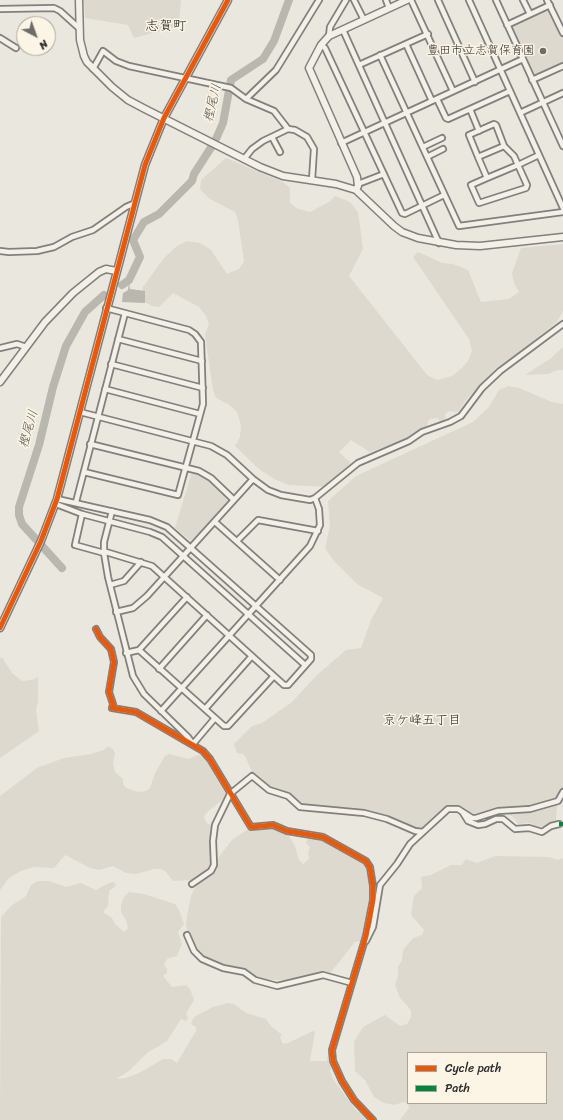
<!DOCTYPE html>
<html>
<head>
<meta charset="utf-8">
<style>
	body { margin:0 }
	#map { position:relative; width:563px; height:1120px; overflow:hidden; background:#eae7df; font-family:Sriracha,sans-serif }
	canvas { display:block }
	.legend { position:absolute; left:407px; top:1052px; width:140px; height:52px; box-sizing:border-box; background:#fcf5e5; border:1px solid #a8a49b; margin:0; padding:5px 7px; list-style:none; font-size:12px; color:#2b2b2b }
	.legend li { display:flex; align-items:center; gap:8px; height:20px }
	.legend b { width:20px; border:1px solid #a8a49b }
	.north { position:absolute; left:16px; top:16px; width:40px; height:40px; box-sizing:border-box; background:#fcf5e5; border:1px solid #a8a49b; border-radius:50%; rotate:139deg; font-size:11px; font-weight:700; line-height:16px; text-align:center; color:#2b2b2b }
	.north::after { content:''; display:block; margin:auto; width:14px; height:18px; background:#6e6d6a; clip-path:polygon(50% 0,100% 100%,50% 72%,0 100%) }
</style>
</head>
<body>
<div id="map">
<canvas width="563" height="1120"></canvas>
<ul class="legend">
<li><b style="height:5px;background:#e8590c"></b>Cycle path</li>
<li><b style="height:5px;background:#00873e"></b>Path</li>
</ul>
<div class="north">N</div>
</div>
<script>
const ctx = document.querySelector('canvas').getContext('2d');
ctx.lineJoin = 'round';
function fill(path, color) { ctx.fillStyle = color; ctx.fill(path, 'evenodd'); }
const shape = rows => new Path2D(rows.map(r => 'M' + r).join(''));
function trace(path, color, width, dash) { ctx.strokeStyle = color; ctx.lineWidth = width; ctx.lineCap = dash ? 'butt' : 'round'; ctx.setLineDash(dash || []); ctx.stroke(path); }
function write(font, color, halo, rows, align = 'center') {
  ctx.font = font + ' Sriracha,"Klee One",sans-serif'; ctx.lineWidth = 3; ctx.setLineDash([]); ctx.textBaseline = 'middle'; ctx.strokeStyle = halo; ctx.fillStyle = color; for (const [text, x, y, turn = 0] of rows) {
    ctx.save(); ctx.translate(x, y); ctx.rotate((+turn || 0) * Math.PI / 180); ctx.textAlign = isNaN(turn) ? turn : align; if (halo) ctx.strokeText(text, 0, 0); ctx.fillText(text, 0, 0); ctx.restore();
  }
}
const built = shape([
	[84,0,181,0,179,26,134,38,128,25,85,18],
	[549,8,563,39,563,63,534,76,511,25],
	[226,158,283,182,290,188,290,203,298,209,310,212,329,202,335,196,350,202,358,212,363,249,349,276,428,376,438,380,452,376,461,369,468,361,472,351,469,339,413,257,418,252,442,263,453,264,468,270,481,302,509,299,519,292,514,283,512,273,521,248,563,244,563,311,557,322,517,354,496,368,466,400,458,412,449,411,445,414,446,418,440,422,438,418,430,419,428,421,427,426,408,439,370,452,351,440,339,452,351,463,326,487,289,485,274,479,259,469,235,446,240,437,241,425,237,412,228,404,216,398,213,390,205,335,209,324,206,316,199,307,173,293,159,307,152,306,143,301,142,296,143,287,164,258,177,246,187,241,200,243,211,250,227,274,239,269,244,261,238,220,235,212,210,199,200,189,201,180],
	[563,347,563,370,558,370,548,374,525,375,550,359],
	[508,386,519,388,552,402,563,404,563,798,557,807,556,820,539,828,530,823,518,824,514,818,501,809,476,818,458,808,451,806,441,812,424,830,415,831,393,819,344,809,301,806,289,794,284,791,269,788,253,774,246,758,243,754,237,753,234,744,252,726,262,723,292,702,317,675,346,650,361,648,371,620,383,598,357,584,334,561,325,548,330,526,328,501,356,476,473,422,488,408,499,390],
	[192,472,210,480,231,498,191,541,175,528],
	[2,657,12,673,22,681,32,680,38,677,38,701,36,710,39,731,0,758,0,658],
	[108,746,113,749,115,754,113,763,115,772,123,779,123,784,126,788,138,792,146,791,150,788,155,773,165,756,169,754,188,759,198,755,203,755,229,794,205,814,204,818,207,823,214,827,213,866,207,873,193,880,173,881,166,872,161,869,154,869,136,874,126,873,113,866,99,870,90,868,65,855,54,868,33,867,21,871,9,878,0,890,0,796,37,768,64,758,91,754,104,750],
	[267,827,273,827,289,836,295,846,299,860,303,864,309,859,308,853,310,847,306,843,309,836,329,841,362,862,370,872,371,899,365,935,362,941,355,942,331,972,321,973,290,982,288,980,263,980,254,978,243,970,226,968,208,959,192,944,186,925,188,910,192,893,201,879,214,868,220,855,232,840,247,830],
	[495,856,549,857,558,860,563,858,563,1120,400,1120,409,1108,408,1103,403,1102,395,1105,384,1103,374,1097,365,1080,355,1071,354,1042,363,1027,385,1015,400,1026,407,1024,411,1017,411,1010,400,998,395,985,398,975,398,967,402,960,403,950,413,938,422,935,424,930,411,915,414,896,422,888,421,877,431,875,451,865,462,865,466,859,477,863],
	[408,1053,546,1053,546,1103,408,1103],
	[38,881,49,881,66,887,81,883,96,890,109,883,114,882,116,886,109,891,108,906,103,912,112,918,115,924,124,932,128,928,126,920,121,912,121,905,124,897,129,892,144,894,175,904,179,910,184,924,178,932,182,944,177,956,167,959,164,965,167,969,167,973,163,976,172,987,186,985,190,989,194,1000,186,1013,188,1018,186,1021,181,1019,167,1041,147,1053,129,1071,116,1079,126,1078,139,1073,163,1059,171,1059,177,1063,196,1031,196,1027,191,1024,194,1017,213,1007,228,1003,234,1004,246,1013,266,1019,271,1026,282,1035,280,1037,283,1044,288,1043,313,1031,315,1032,310,1061,327,1061,328,1054,334,1048,334,1059,330,1071,333,1079,355,1109,358,1112,364,1112,370,1120,0,1120,1,917,11,906,26,896,31,885]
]);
const water = shape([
	[129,282,130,289,145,291,145,303,122,302,123,293,128,290]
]);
const river = shape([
	[216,139,223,123,231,80,263,59,274,41,289,0],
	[122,285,129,280,140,257,133,240,144,222,159,214,192,181,194,174,212,146],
	[62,568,22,524,19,515,19,507,39,445,53,387,66,346,85,312,104,295]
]);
const street = shape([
	[354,0,364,20],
	[386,0,389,8],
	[411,0,453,91],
	[438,0,475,82],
	[469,0,563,208],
	[496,0,563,146],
	[523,0,530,14],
	[547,0,563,33],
	[0,9,54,8,60,11,80,29],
	[507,25,550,5],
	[343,30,439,243],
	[329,36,330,27,346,0],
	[0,38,16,48],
	[406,44,432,101],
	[321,45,325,48,402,213,405,214,444,195],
	[380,55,459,226,563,212],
	[359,65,428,34],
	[93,69,103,51,116,61,129,66,231,88,246,99,274,111,288,129],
	[532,80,563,66],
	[246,99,276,70,319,0],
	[437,99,446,118,448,119,510,91],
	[470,109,479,131],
	[520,113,563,93],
	[272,137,280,152],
	[341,143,523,59],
	[504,146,478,157,469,135,494,124,496,125,504,146,514,156,518,165,527,185,526,188,479,203,471,185,487,178,518,165,539,155],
	[423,147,442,138],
	[427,157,443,149],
	[478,157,487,178],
	[244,159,252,149,263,141,288,129,295,130,307,137,314,149,312,180],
	[358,184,384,174],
	[0,251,9,252,37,251,54,247,72,237,93,230,126,207,133,204],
	[118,339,202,361],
	[0,348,17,344,26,347],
	[111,364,203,388],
	[105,389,200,414],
	[80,412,211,446,227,455,253,479,268,490,281,495,310,500,315,498,358,463,409,441,422,432,450,422,461,416,482,388,500,371,563,324],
	[90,444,199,471,211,478,234,500],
	[84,472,178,495,203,404,201,342,195,334,189,330,106,308],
	[57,499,150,520,167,527,311,655,311,659,288,685,284,685,152,566,106,552,104,553,75,545,82,514],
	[76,502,125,313],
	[56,504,82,514,150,532,162,537,305,665],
	[112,511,104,542,104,553,108,577,133,676,144,694,188,737,193,744],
	[215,522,280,580],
	[237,541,258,520,318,531],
	[110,585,124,581,141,562],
	[116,612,133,608,147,596,253,479],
	[96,629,100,637,111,649,114,662,109,692,113,704,112,708,136,712,203,751,210,759,251,827,273,825,287,831,323,837,366,861,370,867,373,886,373,900,366,936,332,1050,333,1061,342,1081,354,1100,373,1120],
	[139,650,224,726,228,726,274,676],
	[126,653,139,650,187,597],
	[159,669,207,615],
	[205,709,252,656],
	[161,711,310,546,320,525,319,509,315,498],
	[193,744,215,718],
	[463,813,468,821,478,825,485,824,496,819,503,819,515,829,529,828,542,832,551,826,559,824],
	[192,884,211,871,214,865,213,841,215,825,230,794,252,776,269,790,288,796,300,807,364,813,387,819,415,831,423,832],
	[187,935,194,951,202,959,223,968,244,972,255,980,277,986,323,975,352,983],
	[366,941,373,927,380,885,397,864,410,844,448,809,458,809,472,818,476,818,498,811,530,809,558,801,563,792]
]);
const secondary = shape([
	[79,0,80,40,84,56,87,62,112,87,128,100,145,109,260,167,283,176,336,184,356,190,394,226,402,232,418,238,456,245,480,246,563,237],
	[356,190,358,186,357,177,309,68,321,45,329,36,407,0],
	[0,382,45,322,73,293,99,272,106,269,116,271],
	[0,628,41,541,57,499,145,165,164,118,228,0]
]);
const quiet = shape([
	[559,824,563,824]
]);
const cycleway = shape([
	[0,628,41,541,57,499,145,165,164,118,228,0],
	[96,629,100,637,111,649,114,662,109,692,113,704,112,708,136,712,203,751,210,759,251,827,273,825,287,831,323,837,366,861,370,867,373,886,373,900,366,936,332,1050,333,1061,342,1081,354,1100,373,1120]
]);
const markers = [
	[543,51,4,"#6e6d6a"]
];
const poiNames = [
	["豊田市立志賀保育園",535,51]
];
const waterNames = [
	["樫尾川",213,103,-77],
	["樫尾川",29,429,-74]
];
const neighbourhoodNames = [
	["京ケ峰五丁目",422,721]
];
const quarterNames = [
	["志賀町",166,26]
];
fill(built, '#ddd9ce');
fill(water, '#bab7ae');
trace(river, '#bab7ae', 8);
trace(street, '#81807c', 8);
trace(secondary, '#81807c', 9);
trace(street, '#f3f0ea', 4.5);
trace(secondary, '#f3f0ea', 6);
trace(quiet, '#00873e', 4, [8, 4]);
trace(cycleway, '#e8590c', 5);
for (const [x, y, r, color] of markers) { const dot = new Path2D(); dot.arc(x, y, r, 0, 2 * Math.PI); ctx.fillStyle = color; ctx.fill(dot); trace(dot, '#fcf5e5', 1.5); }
write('12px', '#2b2b2b', '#fcf5e5', poiNames, 'right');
write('italic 13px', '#565552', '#fcf5e5', waterNames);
write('13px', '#2b2b2b', '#fcf5e5', neighbourhoodNames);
write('14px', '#2b2b2b', '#fcf5e5', quarterNames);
</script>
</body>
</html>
